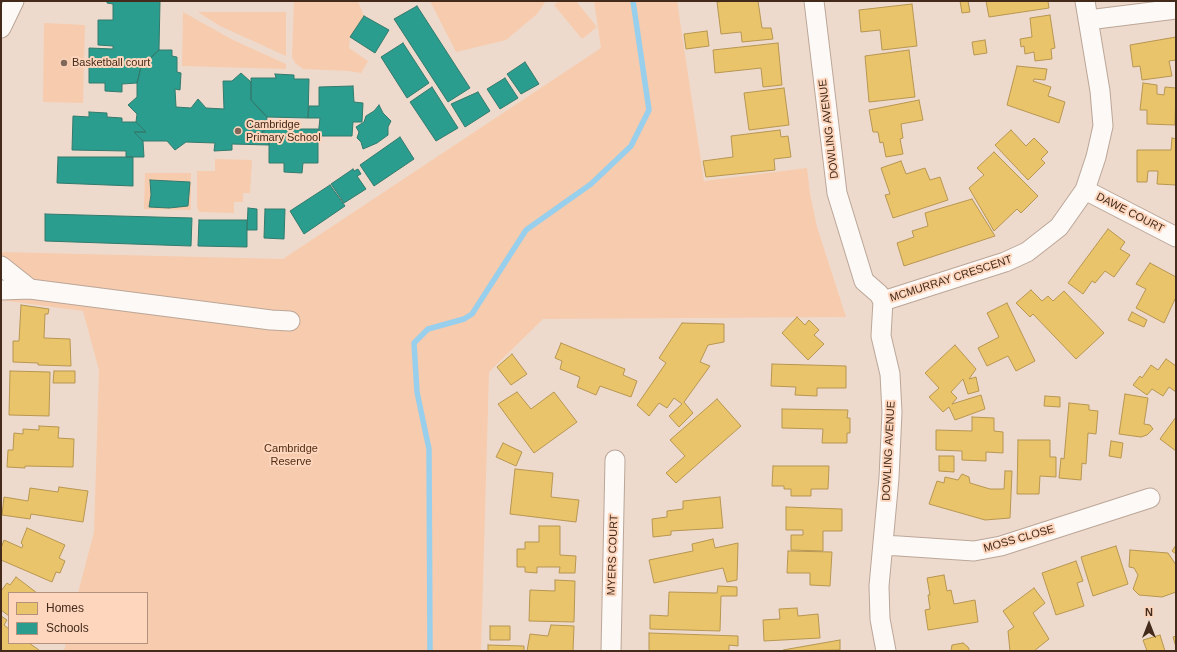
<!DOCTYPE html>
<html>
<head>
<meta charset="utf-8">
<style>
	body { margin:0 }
	#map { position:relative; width:1177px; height:652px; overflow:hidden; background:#eedacc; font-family:Arial,sans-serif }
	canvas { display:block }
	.frame { position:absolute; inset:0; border:2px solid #432a1a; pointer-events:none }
	.legend { position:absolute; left:8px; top:592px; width:140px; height:52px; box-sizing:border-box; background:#fdd6bd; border:1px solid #b3917c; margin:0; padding:5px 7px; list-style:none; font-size:12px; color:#432a1a }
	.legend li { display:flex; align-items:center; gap:8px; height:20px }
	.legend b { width:20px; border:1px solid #b3917c }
	.north { position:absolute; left:1129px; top:604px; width:40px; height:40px; -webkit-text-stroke:3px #fdd6bd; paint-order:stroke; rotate:0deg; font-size:11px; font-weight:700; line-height:16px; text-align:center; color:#432a1a }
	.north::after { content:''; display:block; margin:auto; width:14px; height:18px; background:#432a1a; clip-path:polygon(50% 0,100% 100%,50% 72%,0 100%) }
</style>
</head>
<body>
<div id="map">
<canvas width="1177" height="652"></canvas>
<div class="frame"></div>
<ul class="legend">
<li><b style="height:11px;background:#e9c46a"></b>Homes</li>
<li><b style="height:11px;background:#2a9d8f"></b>Schools</li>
</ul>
<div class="north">N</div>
</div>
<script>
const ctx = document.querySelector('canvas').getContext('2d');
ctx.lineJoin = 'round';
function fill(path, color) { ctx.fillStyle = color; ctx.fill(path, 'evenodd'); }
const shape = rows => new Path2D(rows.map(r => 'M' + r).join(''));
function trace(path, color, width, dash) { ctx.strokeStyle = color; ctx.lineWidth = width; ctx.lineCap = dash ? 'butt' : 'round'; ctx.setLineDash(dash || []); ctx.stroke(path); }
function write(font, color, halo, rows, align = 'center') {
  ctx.font = font + ' Arial,sans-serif'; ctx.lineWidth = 4; ctx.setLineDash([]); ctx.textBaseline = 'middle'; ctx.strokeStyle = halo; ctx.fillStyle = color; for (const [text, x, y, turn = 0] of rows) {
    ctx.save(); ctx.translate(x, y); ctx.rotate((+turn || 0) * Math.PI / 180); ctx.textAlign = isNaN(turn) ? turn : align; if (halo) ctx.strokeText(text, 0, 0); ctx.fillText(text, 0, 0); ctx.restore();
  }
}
const green = shape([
	[294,1,358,1,364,16,350,37,349,48,368,61,361,73,349,71,303,69,295,63,292,57],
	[430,1,546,1,537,14,506,40,456,52],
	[559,1,576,1,597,27,582,39,554,5],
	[594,1,677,1,704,181,807,168,810,194,817,227,846,317,543,319,489,372,481,651,64,651,66,643,147,643,147,593,78,593,94,532,99,370,83,311,1,300,1,252,283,259,601,48],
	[183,12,233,40,286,64,286,69,182,66],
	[198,12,286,12,286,56,220,26],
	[44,23,85,25,83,103,43,102],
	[215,159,252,160,250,193,243,193,243,202,234,202,234,213,199,212,197,207,197,171,215,171],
	[145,173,191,173,191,210,144,209]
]);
const homes = shape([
	[726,1,758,1,762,28,771,28,773,39,742,42,741,32,721,34,717,2,726,1],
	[960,1,968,1,970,12,962,13,960,1],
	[986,1,1048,1,1049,8,989,17,986,1],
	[912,4,917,46,882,50,880,30,861,32,859,10,912,4],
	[1050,15,1055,48,1051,49,1052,59,1035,61,1034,52,1025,54,1024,46,1021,47,1020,39,1032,37,1030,18,1050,15],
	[707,31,709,46,686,49,684,34,707,31],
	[1176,37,1176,60,1169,61,1172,76,1142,80,1140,66,1133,67,1130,45,1176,37],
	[985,40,987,53,974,55,972,42,985,40],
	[778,43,782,85,763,87,761,68,715,73,713,50,778,43],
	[909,50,915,97,869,102,865,56,909,50],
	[1017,66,1047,69,1045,80,1034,79,1033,81,1051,87,1048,96,1065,102,1059,123,1007,105,1017,66],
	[1143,83,1157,85,1157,94,1164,95,1165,87,1176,88,1175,125,1147,124,1147,110,1140,110,1143,83],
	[784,88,789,125,749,130,744,93,784,88],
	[919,100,923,120,901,124,903,138,900,139,903,154,886,157,883,142,880,143,878,132,873,132,869,110,919,100],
	[780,130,781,137,788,136,791,157,774,159,775,170,706,177,703,161,733,157,731,136,780,130],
	[1011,130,1026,146,1034,138,1048,152,1041,159,1045,163,1028,180,995,145,1011,130],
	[1172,138,1176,139,1176,185,1157,184,1158,171,1148,171,1147,182,1137,182,1137,150,1171,150,1172,138],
	[994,152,1038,196,1021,213,1017,209,994,231,969,188,984,175,977,168,994,152],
	[901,161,906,174,925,168,930,180,940,177,948,200,893,218,885,195,890,194,881,168,901,161],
	[972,199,995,236,904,266,897,243,914,237,912,231,928,226,925,213,972,199],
	[1108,229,1125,242,1120,249,1130,255,1114,277,1105,271,1095,283,1092,281,1083,294,1068,283,1108,229],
	[1150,263,1176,277,1176,297,1164,323,1136,308,1146,289,1136,284,1150,263],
	[1031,290,1042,301,1048,296,1053,301,1064,291,1104,333,1076,359,1033,314,1030,317,1016,303,1031,290],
	[1007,303,1035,361,1016,371,1008,356,987,366,978,348,999,337,987,313,1007,303],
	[21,305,49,309,48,314,45,314,44,338,70,339,71,366,38,365,38,363,13,362,13,341,19,341,21,305],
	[1132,312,1147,320,1144,327,1128,320,1132,312],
	[797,317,805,325,809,320,819,330,814,335,824,344,808,360,782,333,797,317],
	[682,323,724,324,724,342,708,345,700,362,710,366,684,402,693,413,679,427,669,416,682,404,674,398,667,408,659,403,649,416,637,405,666,363,659,358,682,323],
	[561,343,625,369,623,375,637,381,631,397,600,386,596,395,577,387,580,377,560,369,562,361,555,358,561,343],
	[955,345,976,369,969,379,976,377,979,391,968,394,963,379,951,392,957,398,952,404,981,395,985,409,955,420,949,407,943,412,929,397,939,388,925,373,955,345],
	[512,354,527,374,511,385,497,367,512,354],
	[1166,359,1176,366,1176,392,1169,387,1163,396,1152,389,1147,395,1133,385,1140,376,1142,378,1151,365,1158,370,1166,359],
	[772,364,846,366,846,388,817,388,817,396,795,395,796,387,771,386,772,364],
	[10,371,50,372,49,416,9,415,10,371],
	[54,371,75,371,75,383,53,383,54,371],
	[517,392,531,409,554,392,577,422,534,453,498,404,517,392],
	[1125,394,1148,398,1144,424,1150,425,1153,429,1147,435,1141,437,1119,434,1125,394],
	[1045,396,1060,397,1060,407,1044,406,1045,396],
	[717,399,741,426,676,483,666,473,685,456,670,440,717,399],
	[1069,403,1089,405,1089,410,1098,411,1096,434,1088,433,1086,464,1082,463,1081,480,1059,478,1061,458,1064,459,1069,403],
	[782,409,848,410,847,418,850,418,850,433,847,433,847,443,822,443,823,429,782,428,782,409],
	[972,417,994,418,994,431,1003,432,1003,453,986,452,986,461,962,460,962,451,936,450,936,430,972,431,972,417],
	[1176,417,1176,451,1160,439,1176,417],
	[39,426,59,427,58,438,74,439,73,467,25,466,25,468,7,467,8,450,13,450,14,433,23,434,23,429,39,430,39,426],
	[1018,440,1050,440,1050,457,1056,457,1056,477,1040,476,1039,494,1017,494,1018,440],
	[1111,441,1123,443,1121,458,1109,456,1111,441],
	[503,443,522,452,516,466,496,457,503,443],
	[939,456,954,456,954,472,939,471,939,456],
	[773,466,829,466,828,489,811,489,811,496,791,496,791,489,784,489,784,486,772,486,773,466],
	[515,469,553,473,551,497,579,500,576,522,510,514,515,469],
	[1005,471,1012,471,1010,518,985,520,929,504,937,481,944,483,945,477,958,480,962,474,969,477,970,483,990,489,1004,489,1005,471],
	[59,487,88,491,83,522,31,514,30,519,2,515,4,497,28,501,30,488,58,492,59,487],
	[720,497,723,528,671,531,671,535,653,537,652,519,667,517,667,511,683,509,683,501,720,497],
	[786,507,842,509,842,531,823,531,823,551,791,550,791,535,803,535,803,530,786,530,786,507],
	[539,526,560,526,560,555,576,556,575,573,559,573,560,567,537,567,537,573,525,572,525,567,517,567,517,549,525,549,525,542,539,542,539,526],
	[27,528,65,545,59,558,65,561,60,573,56,572,52,582,1,560,1,548,4,540,22,548,23,545,21,543,27,528],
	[713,539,715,548,738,543,737,580,727,582,723,568,654,583,649,560,693,551,692,544,713,539],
	[1176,545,1176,554,1172,551,1176,545],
	[1116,546,1128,584,1093,596,1081,557,1116,546],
	[1130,550,1168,553,1176,565,1176,592,1162,597,1139,595,1133,589,1138,575,1134,568,1129,567,1130,550],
	[788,551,832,552,830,586,810,585,810,573,787,573,788,551],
	[1076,561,1083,581,1077,583,1084,606,1056,615,1042,573,1076,561],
	[944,575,947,591,951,590,954,604,975,600,978,622,928,630,925,610,930,609,928,595,930,595,927,578,944,575],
	[16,577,37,593,9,593,9,616,1,610,1,591,7,583,10,585,16,577],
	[555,580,575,581,574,622,529,621,530,590,555,591,555,580],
	[718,586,737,587,737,596,721,596,720,631,650,629,650,615,668,616,669,592,717,593,718,586],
	[1034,588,1045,603,1033,613,1049,639,1034,651,1010,651,1008,631,1014,627,1003,611,1034,588],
	[797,608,798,616,818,614,820,638,764,641,763,620,780,619,779,609,797,608],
	[1,616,7,620,4,625,9,629,9,643,29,643,39,650,38,651,1,651,1,616],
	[551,625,574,626,573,651,527,651,530,634,548,636,551,625],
	[490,626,510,626,510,640,490,640,490,626],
	[649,633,738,636,738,646,729,645,729,651,649,651,649,633],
	[1160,635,1165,651,1147,651,1143,640,1160,635],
	[1176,636,1176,647,1173,637,1176,636],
	[840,640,840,650,783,651,783,650,840,640],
	[963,643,968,647,970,651,951,651,952,645,963,643],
	[488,645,524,646,524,651,488,651,488,645]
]);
const schools = shape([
	[107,1,160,1,159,50,141,67,137,83,122,84,122,92,105,91,105,83,89,83,89,48,113,49,113,46,98,45,98,20,113,20,113,4,107,3,107,1],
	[417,6,470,88,448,102,394,19,417,6],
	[364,16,389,30,375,53,350,37,364,16],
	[403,43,429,83,407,98,381,57,403,43],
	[159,50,172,50,172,56,177,57,177,72,181,73,180,90,175,89,176,107,191,108,198,99,206,108,224,109,223,81,232,81,241,73,251,82,251,100,267,117,266,129,262,132,268,136,269,145,232,144,232,150,214,151,215,143,186,142,175,150,167,141,143,141,134,132,146,132,136,122,137,114,128,105,137,97,137,83,141,67,159,50],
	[525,62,539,84,521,94,507,74,525,62],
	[275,74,294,75,294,79,309,79,308,118,267,117,251,100,251,78,276,78,275,74],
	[505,78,518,98,500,109,487,89,505,78],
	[353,86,354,102,363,103,362,122,353,122,352,136,318,136,320,118,308,118,309,106,319,106,319,87,353,86],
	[432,87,458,128,436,141,410,102,432,87],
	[478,92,490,111,465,127,451,104,478,92],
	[379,105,383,113,391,121,388,127,388,135,377,143,363,149,361,142,357,138,359,132,356,127,364,122,366,116,374,111,379,105],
	[89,112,107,113,107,117,122,118,122,122,136,122,146,132,134,132,143,141,144,157,126,157,126,151,72,150,73,116,89,117,89,112],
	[266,129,318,129,318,163,303,163,302,173,284,172,284,163,269,163,269,136,262,132,266,129],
	[400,137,414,159,374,186,360,165,400,137],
	[58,157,133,157,133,186,57,183,58,157],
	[353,169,354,171,358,169,361,174,357,176,366,189,344,203,331,184,353,169],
	[150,180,190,182,188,206,169,208,149,207,151,195,150,180],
	[330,185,345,206,304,234,290,211,330,185],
	[248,208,257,209,257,230,247,230,248,208],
	[265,209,285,209,284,239,264,238,265,209],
	[45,214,192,218,191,246,45,241,45,214],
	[199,220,247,220,247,247,198,246,199,220]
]);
const stream = shape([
	[430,651,429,449,417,392,414,343,428,329,464,319,472,314,526,230,591,184,631,146,649,110,633,1]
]);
const street = shape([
	[814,1,837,193,864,281,879,294,883,301,881,336,890,374,892,412,889,478,879,586,880,619,886,651],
	[1088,20,1176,9],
	[1,28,14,1],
	[1085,190,1176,237],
	[1,266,30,289],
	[1,290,30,289,271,320,290,321],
	[883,301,1005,262,1027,252,1059,227,1085,190,1096,157,1103,126,1100,91,1085,1],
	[884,545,974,551,1001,546,1150,498],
	[611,651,615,460]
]);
const markers = [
	[64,63,4,"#7f6858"],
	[238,131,4,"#7f6858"]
];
const poiNames = [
	["Basketball court",72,63],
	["Cambridge",246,125],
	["Primary School",246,138]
];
const streetNames = [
	["DOWLING AVENUE",829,129,-97],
	["DAWE COURT",1130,213,27],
	["MCMURRAY CRESCENT",951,279,-18],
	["DOWLING AVENUE",889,451,-87],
	["MOSS CLOSE",1019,539,-16],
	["MYERS COURT",613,555,-88]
];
const parkNames = [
	["Cambridge",291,449],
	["Reserve",291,462]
];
fill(green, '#f7cbad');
fill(homes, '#e9c46a');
trace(homes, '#b79652', 1);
fill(schools, '#2a9d8f');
trace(schools, '#327a6c', 1);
trace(stream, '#98cfec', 5.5);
trace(street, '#bba698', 21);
trace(street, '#fcf9f7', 19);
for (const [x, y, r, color] of markers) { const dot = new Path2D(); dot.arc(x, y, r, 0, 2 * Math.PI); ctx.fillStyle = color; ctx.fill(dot); trace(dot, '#fdd6bd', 1.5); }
write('11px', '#432a1a', '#fdd6bd', poiNames, 'left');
write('11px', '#432a1a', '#fdd6bd', streetNames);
write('11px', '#512d13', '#fdd6bd', parkNames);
</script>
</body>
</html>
